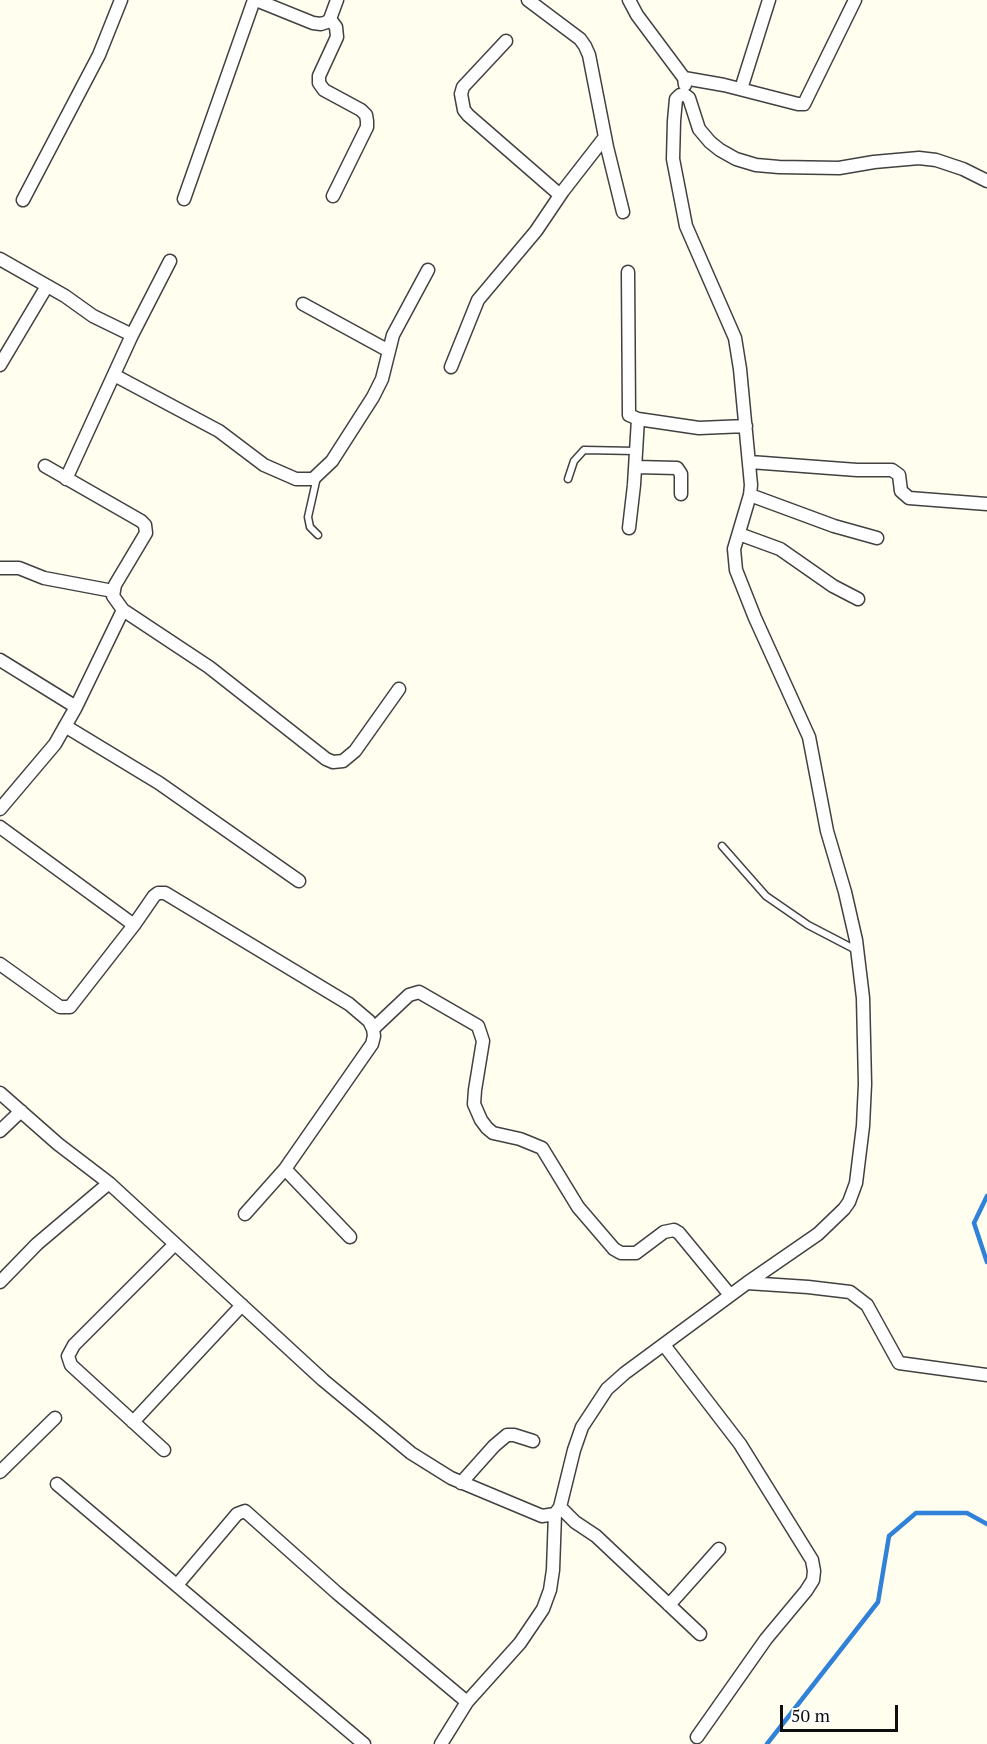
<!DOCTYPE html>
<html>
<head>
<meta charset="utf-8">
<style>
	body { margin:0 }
	#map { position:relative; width:987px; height:1744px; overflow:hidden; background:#fffeef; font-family:"PT Serif",serif }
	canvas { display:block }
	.scale { position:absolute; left:780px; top:1705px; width:118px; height:27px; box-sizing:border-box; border:3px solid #0e0e0e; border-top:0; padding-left:8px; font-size:18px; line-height:21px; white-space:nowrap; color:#0e0e0e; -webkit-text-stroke:4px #fff; paint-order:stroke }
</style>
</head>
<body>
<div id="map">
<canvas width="987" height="1744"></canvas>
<div class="scale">50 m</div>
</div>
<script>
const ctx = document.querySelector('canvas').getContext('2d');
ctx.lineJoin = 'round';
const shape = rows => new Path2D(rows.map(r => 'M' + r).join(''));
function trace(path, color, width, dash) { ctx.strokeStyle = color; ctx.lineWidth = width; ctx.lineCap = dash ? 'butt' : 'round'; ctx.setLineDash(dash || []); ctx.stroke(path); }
const stream = shape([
	[987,1196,974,1223,987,1262],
	[767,1744,878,1602,889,1536,916,1513,967,1513,987,1524]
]);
const lane = shape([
	[317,477,308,517,310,527,318,535],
	[568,479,574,461,584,450,636,451],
	[722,846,766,896,808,925,858,951]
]);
const street = shape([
	[256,0,313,23,321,24,327,22,330,19,337,0],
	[528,0,580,39,585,46,589,55,607,147,623,212],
	[629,0,637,15,684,78,685,85],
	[330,19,336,27,337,37,319,76,319,83,324,90,361,110,366,115,367,121,367,127,333,196],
	[506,41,463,87,461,94,464,110,468,115,560,195],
	[684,78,724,85,798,104,804,104,855,0],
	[741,89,769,0],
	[184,199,254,0],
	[23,200,99,55,121,0],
	[0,259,65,296,93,316,132,335,170,261],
	[628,272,629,415,638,419,699,428,746,426],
	[303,304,389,351],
	[0,365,47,286],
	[451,367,478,300,536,231,563,191,605,137],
	[114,375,219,431,264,465,296,479,313,479,332,461,373,397,382,379,393,335,428,270],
	[750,462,857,470,892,470,899,475,901,491,909,498,987,504],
	[636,467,677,468,681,474,681,494],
	[66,479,132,335],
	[750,495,834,526,877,538],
	[629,528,634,485,638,419],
	[739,534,780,549,833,586,858,599],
	[0,568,19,568,44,578,113,591],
	[123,610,209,667,326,759,333,762,343,761,355,751,399,689],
	[0,660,76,707],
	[65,726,159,783,299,881],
	[0,809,55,744,76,707,123,610,113,596,115,585,146,533,145,525,141,521,45,466],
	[0,827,134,925,70,1007,60,1007,0,964],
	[134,925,154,896,158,893,165,893,349,1004,369,1021,373,1029,374,1036,372,1044,285,1169,245,1214],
	[373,1029,409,995,419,992,478,1026,483,1041,475,1090,474,1104,481,1120,487,1128,493,1133,520,1139,542,1148,578,1207,614,1249,621,1253,636,1253,664,1232,674,1230,679,1233,730,1295],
	[0,1093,58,1144,109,1183,323,1380,411,1453,451,1478,542,1516,555,1514,560,1507,574,1450,582,1427,607,1389,625,1373,747,1283,818,1234,844,1209,849,1202,856,1183,863,1126,865,1084,863,998,856,940,845,892,827,831,809,737,755,618,736,570,734,549,750,495,751,485,740,369,735,338,686,226,673,159,674,121,676,99,680,95,685,95,689,98,699,129,710,142,720,150,736,159,756,165,779,167,839,168,874,162,919,158,936,160,963,169,987,181],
	[0,1131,21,1111],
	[285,1169,350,1237],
	[0,1282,37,1244,109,1183],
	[747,1283,808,1287,850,1292,867,1305,899,1363,987,1375],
	[664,1345,740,1444,812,1560,814,1571,813,1580,806,1591,766,1639,697,1737],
	[133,1422,242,1305],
	[164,1450,71,1365,68,1356,74,1345,175,1244],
	[0,1472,55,1418],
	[461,1483,494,1446,507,1435,514,1435,533,1441],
	[57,1484,364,1744],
	[560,1507,575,1522,596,1536,700,1634],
	[177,1585,237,1514,245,1511,337,1593,467,1702],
	[669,1605,719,1549],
	[441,1744,467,1702,520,1643,543,1609,550,1590,553,1570,555,1514]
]);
trace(stream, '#3081d8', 4.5);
trace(lane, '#414141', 9);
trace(street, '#414141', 15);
trace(lane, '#fff', 6);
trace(street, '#fff', 12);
</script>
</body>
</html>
